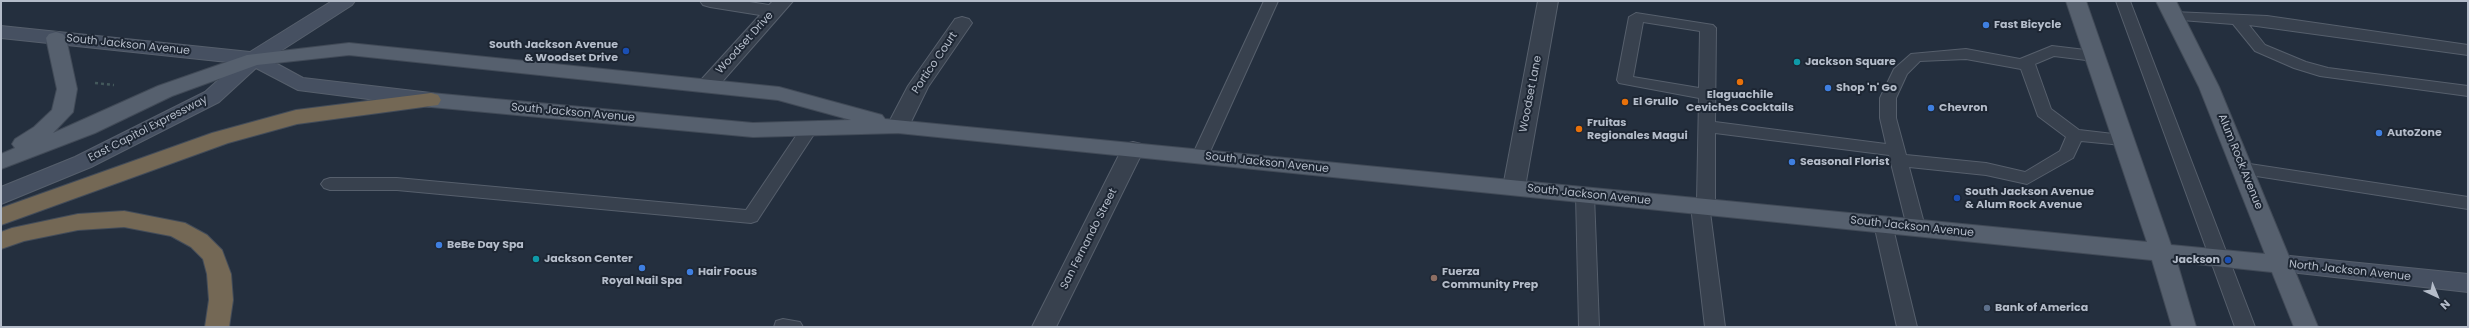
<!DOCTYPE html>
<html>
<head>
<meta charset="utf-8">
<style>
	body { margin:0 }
	#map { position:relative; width:2469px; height:328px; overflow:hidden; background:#242f3e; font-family:Poppins,sans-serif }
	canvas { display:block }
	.frame { position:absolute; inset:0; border:2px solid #b4bcc9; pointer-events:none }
	.north { position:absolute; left:2417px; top:276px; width:40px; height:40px; -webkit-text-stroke:3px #1d2633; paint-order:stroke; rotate:136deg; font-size:11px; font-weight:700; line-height:16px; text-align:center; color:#b4bcc9 }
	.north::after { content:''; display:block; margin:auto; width:14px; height:18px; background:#b4bcc9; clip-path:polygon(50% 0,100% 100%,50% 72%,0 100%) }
</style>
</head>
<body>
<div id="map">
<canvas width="2469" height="328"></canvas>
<div class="frame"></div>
<div class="north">N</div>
</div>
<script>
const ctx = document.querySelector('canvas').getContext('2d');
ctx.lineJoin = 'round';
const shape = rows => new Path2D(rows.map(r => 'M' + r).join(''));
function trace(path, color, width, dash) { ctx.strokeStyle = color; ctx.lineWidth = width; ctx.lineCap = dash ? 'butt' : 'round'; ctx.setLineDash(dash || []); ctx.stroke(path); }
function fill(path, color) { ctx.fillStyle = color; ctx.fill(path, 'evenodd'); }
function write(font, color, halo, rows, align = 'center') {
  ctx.font = font + ' Poppins,sans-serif'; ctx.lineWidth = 4; ctx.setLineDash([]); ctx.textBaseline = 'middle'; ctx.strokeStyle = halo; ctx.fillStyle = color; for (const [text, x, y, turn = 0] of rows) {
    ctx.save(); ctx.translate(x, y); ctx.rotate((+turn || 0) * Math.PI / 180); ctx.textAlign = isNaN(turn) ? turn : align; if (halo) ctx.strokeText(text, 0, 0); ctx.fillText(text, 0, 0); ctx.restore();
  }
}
const path = shape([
	[95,83,114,85]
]);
const lane = shape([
	[1264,1,1278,1,1208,156,1206,160,1200,162,1194,160,1192,156,1264,1],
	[2116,1,2130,1,2255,327,2235,327,2116,1],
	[2173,12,2267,16,2468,45,2468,55,2249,25,2265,45,2306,62,2328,68,2468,86,2468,96,2320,76,2294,68,2255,51,2233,24,2168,19,2166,16,2168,13,2173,12],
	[1636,13,1713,25,1716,28,1715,122,1886,144,1880,118,1880,98,1894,69,1911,54,1966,49,2020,59,2052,46,2094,51,2102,56,2094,61,2054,56,2035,64,2051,109,2079,130,2122,135,2128,136,2130,140,2128,144,2122,145,2081,141,2073,158,2027,184,1986,175,1909,167,1925,227,1922,231,1916,233,1910,231,1907,227,1889,155,1715,133,1715,207,1710,212,1725,327,1705,327,1691,206,1697,201,1699,98,1619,83,1617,80,1629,17,1636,13],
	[1643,22,1700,31,1699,88,1633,77,1643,22],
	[1966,59,2021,69,2038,116,2066,137,2060,151,2025,172,1986,163,1906,155,1896,118,1896,98,1907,74,1920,61,1966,59],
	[810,123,816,124,818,128,757,221,751,223,397,190,330,190,324,188,321,184,324,180,330,178,397,178,746,210,804,124,810,123],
	[2243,163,2468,197,2468,209,2237,173,2234,169,2237,165,2243,163],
	[1585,189,1591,191,1594,195,1599,327,1579,327,1576,195,1579,191,1585,189],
	[1883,218,1889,220,1892,224,1917,327,1897,327,1874,224,1877,220,1883,218],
	[783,319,800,322,803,327,774,327,776,321,783,319]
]);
const street = shape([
	[700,1,743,1,769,5,773,1,793,1,714,91,707,92,700,91,697,86,700,81,760,15,710,7,703,5,700,1],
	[1538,1,1558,1,1525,187,1522,192,1514,195,1506,192,1503,187,1538,1],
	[962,17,969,19,972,23,928,87,909,126,906,131,898,133,890,131,887,126,908,86,955,19,962,17],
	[1133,142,1141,144,1144,149,1056,327,1032,327,1122,149,1125,144,1133,142]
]);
const secondary = shape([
	[332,1,355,1,352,5,268,59,303,78,431,93,438,95,441,100,438,105,431,107,298,90,256,68,219,102,91,167,1,204,1,187,75,157,205,92,237,63,1,38,1,26,250,52,332,1],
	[2280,255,2468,274,2468,292,2272,270,2268,264,2272,258,2280,255]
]);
const primary = shape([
	[2066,1,2086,1,2171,245,2265,254,2199,87,2156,1,2176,1,2219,87,2318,327,2294,327,2272,272,2177,262,2196,327,2172,327,2152,260,898,133,753,137,431,107,424,105,421,100,424,95,431,93,753,123,851,120,778,100,349,55,257,65,172,96,95,133,1,169,1,154,15,148,12,144,15,139,34,127,52,110,57,89,46,38,49,34,56,32,63,34,66,38,77,89,73,112,53,133,158,86,247,55,349,43,779,87,882,115,885,119,2147,242,2066,1]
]);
const highway = shape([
	[431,93,438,95,441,100,438,105,297,124,228,143,1,225,1,208,212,133,296,110,431,93],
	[124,211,185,223,207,235,222,250,231,274,233,300,229,327,205,327,209,300,207,274,203,259,191,247,171,236,124,227,78,230,24,241,1,249,1,232,12,228,78,214,124,211]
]);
const markers = [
	[1986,25,4,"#3f7fe0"],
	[626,51,4,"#1a4fb4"],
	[1797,62,4,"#0f9aa8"],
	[1740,82,4,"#e8710a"],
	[1828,88,4,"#3f7fe0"],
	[1625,102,4,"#e8710a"],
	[1931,108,4,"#3f7fe0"],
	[1579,129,4,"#e8710a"],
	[2379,133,4,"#3f7fe0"],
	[1792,162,4,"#3f7fe0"],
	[1957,198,4,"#1a4fb4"],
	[439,245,4,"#3f7fe0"],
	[536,259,4,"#0f9aa8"],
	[2228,260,4,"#1a4fb4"],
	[642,268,4,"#3f7fe0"],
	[690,272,4,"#3f7fe0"],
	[1434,278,4,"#8d6e63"],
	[1987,308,4,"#5c6f8a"]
];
const poiNames = [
	["Fast Bicycle",1994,25],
	["South Jackson Avenue",618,45,"right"],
	["& Woodset Drive",618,58,"right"],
	["Jackson Square",1805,62],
	["Shop 'n' Go",1836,88],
	["Elaguachile",1740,95,"center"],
	["Ceviches Cocktails",1740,108,"center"],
	["El Grullo",1633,102],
	["Chevron",1939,108],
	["Fruitas",1587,123],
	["Regionales Magui",1587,136],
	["AutoZone",2387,133],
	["Seasonal Florist",1800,162],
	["South Jackson Avenue",1965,192],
	["& Alum Rock Avenue",1965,205],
	["BeBe Day Spa",447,245],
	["Jackson Center",544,259],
	["Jackson",2220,260,"right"],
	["Hair Focus",698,272],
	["Fuerza",1442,272],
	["Community Prep",1442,285],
	["Royal Nail Spa",642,281,"center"],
	["Bank of America",1995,308]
];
const streetNames = [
	["Woodset Drive",745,43,-48],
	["South Jackson Avenue",128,45,6],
	["Portico Court",935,63,-56],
	["Woodset Lane",1531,94,-79],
	["South Jackson Avenue",573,113,5],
	["East Capitol Expressway",148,129,-27],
	["Alum Rock Avenue",2240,162,68],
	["South Jackson Avenue",1267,163,6],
	["South Jackson Avenue",1589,195,6],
	["South Jackson Avenue",1912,227,6],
	["San Fernando Street",1089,239,-63],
	["North Jackson Avenue",2350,271,6]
];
trace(lane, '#565f6c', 2);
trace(street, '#565f6c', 2);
trace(secondary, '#565f6c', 2);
trace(primary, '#414a57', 2);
trace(highway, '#434c59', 2);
trace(path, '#44595c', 2.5, [3, 3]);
fill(lane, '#38414e');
fill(street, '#38414e');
fill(secondary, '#465061');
fill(primary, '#56606e');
fill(highway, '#746855');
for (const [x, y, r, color] of markers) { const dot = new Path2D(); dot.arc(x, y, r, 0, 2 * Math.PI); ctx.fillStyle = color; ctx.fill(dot); trace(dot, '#1d2633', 1.5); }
write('bold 11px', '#b4bcc9', '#1d2633', poiNames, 'left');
write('11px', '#b4bcc9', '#1d2633', streetNames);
</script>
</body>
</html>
